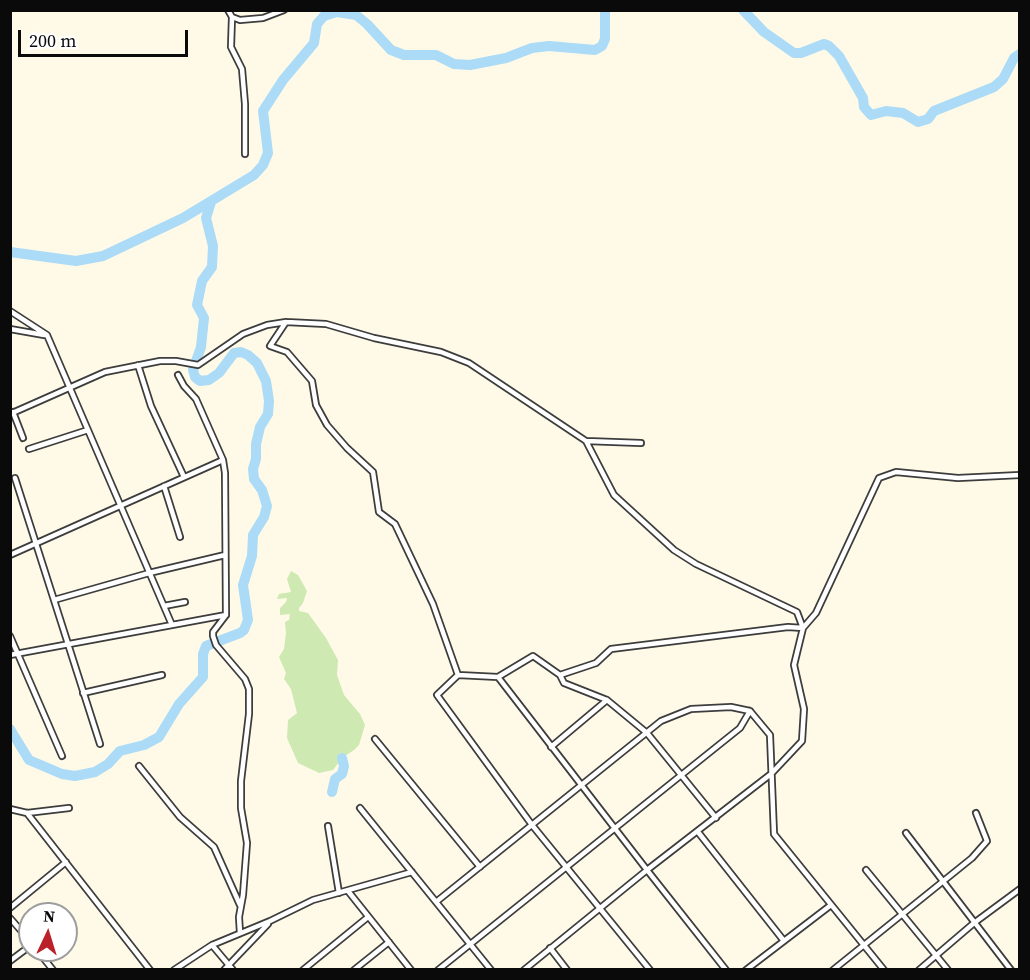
<!DOCTYPE html>
<html>
<head>
<meta charset="utf-8">
<style>
	body { margin:0 }
	#map { position:relative; width:1030px; height:980px; overflow:hidden; background:#fffae7; font-family:"Source Serif 4",serif }
	canvas { display:block }
	.frame { position:absolute; inset:0; border:12px solid #0a0a0a; pointer-events:none }
	.north { position:absolute; left:18px; top:902px; width:60px; height:60px; box-sizing:border-box; background:#fff; border:2px solid #9d9d9d; border-radius:50%; rotate:4deg; font-size:16px; font-weight:700; line-height:24px; text-align:center; color:#0a0a0a }
	.north::after { content:''; display:block; margin:auto; width:21px; height:27px; background:#bb2129; clip-path:polygon(50% 0,100% 100%,50% 72%,0 100%) }
	.scale { position:absolute; left:18px; top:30px; width:170px; height:27px; box-sizing:border-box; border:3px solid #0a0a0a; border-top:0; padding-left:8px; font-size:18px; line-height:21px; white-space:nowrap; color:#0a0a0a; -webkit-text-stroke:4px #fff; paint-order:stroke }
</style>
</head>
<body>
<div id="map">
<canvas width="1030" height="980"></canvas>
<div class="frame"></div>
<div class="north">N</div>
<div class="scale">200 m</div>
</div>
<script>
const ctx = document.querySelector('canvas').getContext('2d');
ctx.lineJoin = 'round';
function fill(path, color) { ctx.fillStyle = color; ctx.fill(path, 'evenodd'); }
const shape = rows => new Path2D(rows.map(r => 'M' + r).join(''));
function trace(path, color, width, dash) { ctx.strokeStyle = color; ctx.lineWidth = width; ctx.lineCap = dash ? 'butt' : 'round'; ctx.setLineDash(dash || []); ctx.stroke(path); }
const green = shape([
	[291,571,298,575,307,591,303,603,299,608,299,611,308,613,326,638,338,660,337,675,344,695,360,714,365,725,359,745,354,750,342,758,333,770,319,773,298,763,287,738,288,720,297,713,291,689,284,679,286,673,279,657,284,649,286,633,285,622,289,620,290,614,280,615,280,608,286,602,287,598,277,599,279,594,291,592,287,579]
]);
const river = shape([
	[743,10,764,32,794,53,801,53,824,44,829,46,839,56,863,98,864,107,871,115,886,111,903,113,918,122,928,119,934,111,994,87,1003,79,1014,58,1020,54],
	[10,252,76,261,103,256,183,218,254,175,263,165,268,153,263,111,283,80,314,43,317,24,324,16,337,12,356,15,367,24,391,50,404,55,436,55,454,64,470,65,506,58,532,48,549,46,595,50,602,46,605,39,605,10],
	[10,729,29,760,62,774,75,776,95,772,108,764,120,751,144,745,159,737,179,704,203,677,203,654,206,646,240,633,244,630,248,620,243,585,252,556,253,535,264,517,267,506,262,490,254,479,253,469,256,459,256,444,260,427,268,414,269,401,266,381,257,363,248,355,241,352,234,353,219,373,209,380,200,381,195,377,193,370,201,347,204,318,197,305,202,281,212,267,213,246,206,218,211,202],
	[332,792,335,779,342,774,344,766,342,758]
]);
const minor = shape([
	[228,10,232,17,240,20,263,18,284,10],
	[232,17,231,47,242,69,245,104,245,154],
	[10,311,47,335,172,625],
	[10,329,44,335],
	[138,365,151,406,184,477],
	[178,375,184,386,196,399,223,460,225,473,226,615,213,632,213,636,216,645,245,679,249,689,249,714,241,781,241,808,247,843,243,895,239,917,240,933],
	[13,412,23,438],
	[10,414,105,372,160,361,176,361,198,365,243,334,267,325,286,322],
	[586,441,641,443],
	[29,449,88,430],
	[15,478,100,744],
	[164,486,180,537],
	[10,555,223,460],
	[54,600,149,573,225,555],
	[164,606,185,602],
	[10,636,62,756],
	[10,655,226,615],
	[458,675,437,695,532,825,650,970],
	[560,675,564,683,607,700,647,733,716,818],
	[498,677,533,656,560,675,596,663,611,649,788,627,803,628,816,613,879,478,896,472,958,478,1020,475],
	[83,693,162,675],
	[375,739,480,867],
	[551,747,607,700],
	[139,766,180,817,214,847,240,905],
	[360,808,491,970],
	[10,809,27,813,69,808],
	[27,813,150,970],
	[328,826,339,893],
	[698,832,784,941],
	[906,833,1011,970],
	[866,870,948,970],
	[348,891,411,970],
	[436,902,661,721,691,709,731,707,750,711,770,735,774,834,884,970],
	[10,908,66,862],
	[10,918,30,941],
	[212,945,233,970],
	[550,948,567,970],
	[37,950,53,970],
	[10,961,30,946],
	[174,970,212,945,270,921,313,900,412,872],
	[224,970,268,924],
	[303,970,368,917],
	[354,970,389,942],
	[438,970,740,728,750,711],
	[524,970,647,870,771,774,802,741,804,709,794,665,803,628,797,612,696,564,674,550,614,495,586,441,469,363,441,352,374,338,326,324,286,322,270,346,287,352,312,381,316,405,327,425,347,448,373,472,379,512,395,524,433,604,458,675,498,677,647,870,726,970],
	[746,970,831,905],
	[833,970,972,858,987,841,976,813],
	[919,970,974,923,1020,889]
]);
fill(green, '#cee9b1');
trace(river, '#abdbf7', 10);
trace(minor, '#3d3d3d', 8);
trace(minor, '#fff', 4.5);
</script>
</body>
</html>
